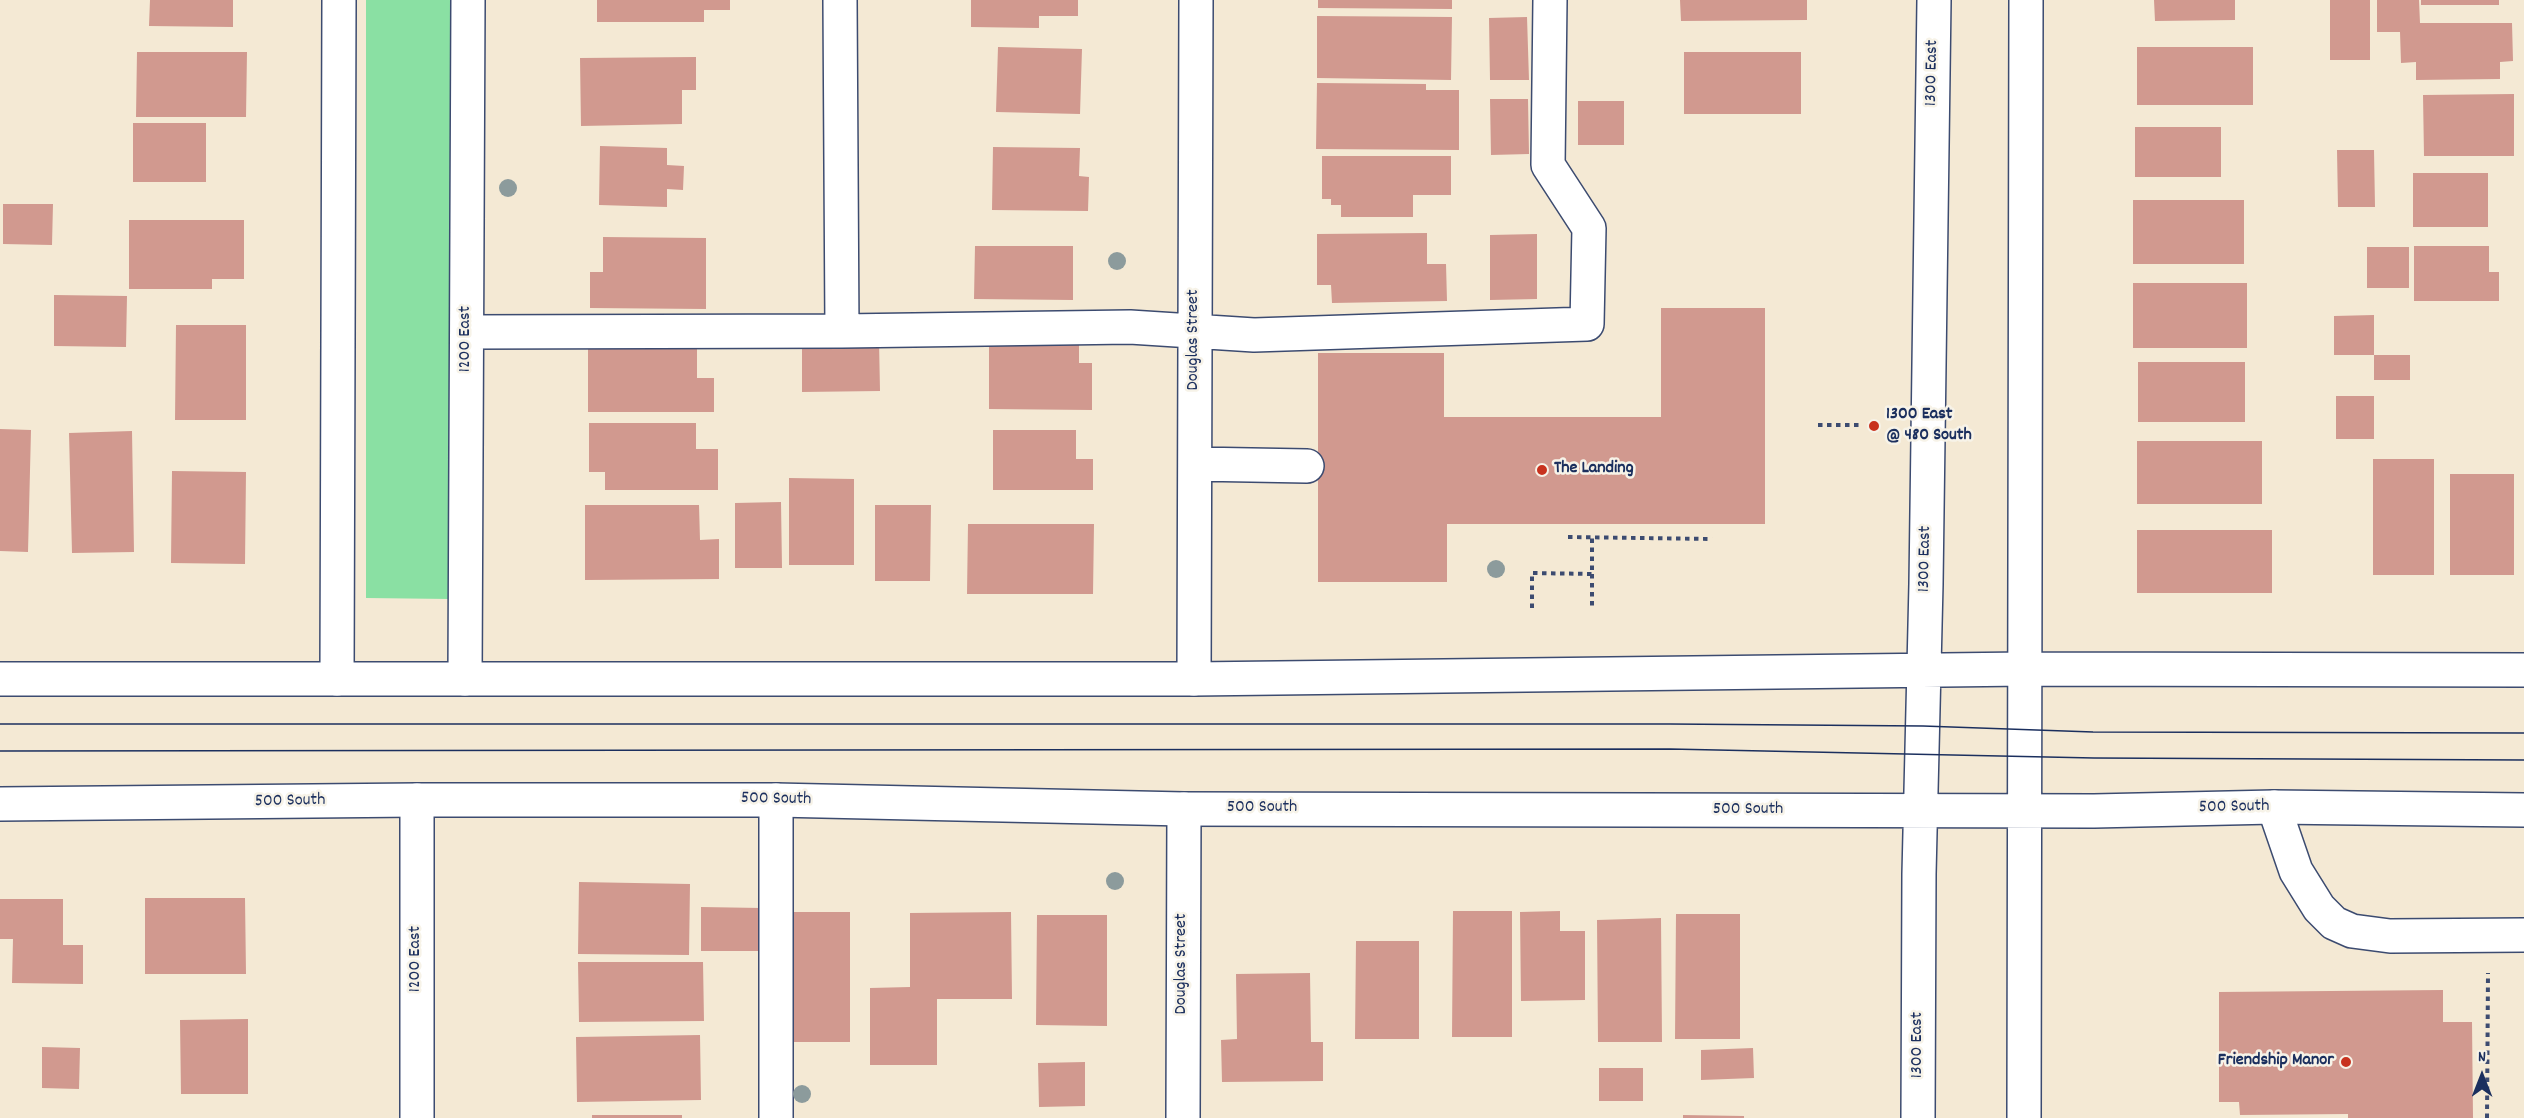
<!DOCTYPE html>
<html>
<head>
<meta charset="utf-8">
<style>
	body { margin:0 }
	#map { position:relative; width:2524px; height:1118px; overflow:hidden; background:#f4e9d4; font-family:Dekko,sans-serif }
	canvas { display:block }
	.north { position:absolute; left:2452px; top:1046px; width:60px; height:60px; -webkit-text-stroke:4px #f7f3e8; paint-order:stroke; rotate:0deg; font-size:16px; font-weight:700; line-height:24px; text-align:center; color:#1b2f5e }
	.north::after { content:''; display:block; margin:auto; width:21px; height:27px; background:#1b2f5e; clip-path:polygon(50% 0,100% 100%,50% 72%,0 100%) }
</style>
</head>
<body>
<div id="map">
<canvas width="2524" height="1118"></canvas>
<div class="north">N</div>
</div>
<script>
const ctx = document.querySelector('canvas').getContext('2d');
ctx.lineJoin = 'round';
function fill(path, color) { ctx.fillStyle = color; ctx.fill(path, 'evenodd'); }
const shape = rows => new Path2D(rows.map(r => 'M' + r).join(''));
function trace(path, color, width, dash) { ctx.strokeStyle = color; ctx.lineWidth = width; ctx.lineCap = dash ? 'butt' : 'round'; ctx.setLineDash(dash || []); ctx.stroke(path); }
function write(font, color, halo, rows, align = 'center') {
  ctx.font = font + ' Dekko,sans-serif'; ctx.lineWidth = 5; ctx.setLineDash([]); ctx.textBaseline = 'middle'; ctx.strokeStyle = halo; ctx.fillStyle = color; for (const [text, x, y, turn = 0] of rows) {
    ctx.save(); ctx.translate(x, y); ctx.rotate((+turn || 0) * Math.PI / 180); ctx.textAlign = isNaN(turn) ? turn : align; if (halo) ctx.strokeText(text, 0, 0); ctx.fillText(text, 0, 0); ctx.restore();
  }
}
const green = shape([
	[366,0,450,0,450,599,366,598]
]);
const building = shape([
	[150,0,233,0,233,27,149,26],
	[597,0,730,0,730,10,704,10,704,22,597,22],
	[971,0,1078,0,1078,16,1039,16,1039,28,971,27],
	[1318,0,1452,0,1452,9,1318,8],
	[1680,0,1807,0,1807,20,1681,21],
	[2154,0,2235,0,2235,20,2155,21],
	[2330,0,2370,0,2370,60,2330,60],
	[2377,0,2419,0,2420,23,2512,23,2513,61,2500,62,2500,79,2416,80,2416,62,2401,63,2400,32,2377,32],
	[2421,0,2499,0,2499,5,2421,5],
	[1317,16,1452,17,1451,80,1317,78],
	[1527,17,1529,80,1490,80,1489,18],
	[998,47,1082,49,1080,114,996,112],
	[2137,47,2253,47,2253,105,2137,105],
	[137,52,247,52,246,117,136,117],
	[1684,52,1801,52,1801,114,1684,114],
	[696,57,696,90,682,90,682,124,581,126,580,58],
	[1317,83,1426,84,1426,90,1459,90,1459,150,1316,149],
	[2514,94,2514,156,2424,156,2423,95],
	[1490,99,1528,99,1529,154,1491,155],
	[1578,101,1624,101,1624,145,1578,145],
	[133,123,206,123,206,182,133,182],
	[2135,127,2221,127,2221,177,2135,177],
	[600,146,667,148,667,165,684,166,683,190,667,189,667,207,599,205],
	[993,147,1080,148,1079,176,1089,177,1088,211,992,210],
	[2337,150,2374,150,2375,207,2338,207],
	[1322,156,1451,156,1451,195,1413,195,1413,217,1341,217,1341,205,1331,205,1331,199,1322,199],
	[2413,173,2488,173,2488,227,2413,227],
	[2133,200,2244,200,2244,264,2133,264],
	[3,204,53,204,52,245,3,244],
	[129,220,244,220,244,279,212,279,212,289,129,289],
	[1427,233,1427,264,1446,264,1447,301,1332,303,1331,285,1317,285,1317,234],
	[1537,234,1537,299,1490,300,1490,235],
	[603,237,706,238,706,309,590,308,590,272,603,272],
	[975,246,1073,246,1073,300,974,299],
	[2414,246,2489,246,2489,272,2499,272,2499,301,2414,301],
	[2367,247,2409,247,2409,288,2367,288],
	[2133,283,2247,283,2247,348,2133,348],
	[54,295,127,296,126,347,54,346],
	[1661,308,1765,308,1765,524,1447,524,1447,582,1318,582,1318,353,1444,353,1444,417,1661,417],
	[2374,315,2374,355,2334,355,2334,316],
	[176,325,246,325,246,420,175,420],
	[879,340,880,391,802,392,802,341],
	[588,342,697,342,697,378,714,378,714,412,588,412],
	[989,344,1079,345,1079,363,1092,363,1092,410,989,409],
	[2374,355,2410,355,2410,380,2374,380],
	[2138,362,2245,362,2245,422,2138,422],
	[2336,396,2374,396,2374,439,2336,439],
	[589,423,696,423,696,449,718,449,718,490,605,490,605,472,589,472],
	[0,429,31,430,28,552,0,551],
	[993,430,1076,430,1076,459,1093,459,1093,490,993,490],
	[132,431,134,552,72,553,69,433],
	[2137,441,2262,441,2262,504,2137,504],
	[2373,459,2434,459,2434,575,2373,575],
	[172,471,246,472,245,564,171,563],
	[2450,474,2514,474,2514,575,2450,575],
	[789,478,854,479,854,565,789,565],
	[781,502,782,568,735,568,735,503],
	[585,505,699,505,700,540,719,539,719,579,585,580],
	[875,505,931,505,930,581,875,581],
	[968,524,1094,524,1093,594,967,594],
	[2137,530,2272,530,2272,593,2137,593],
	[579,882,690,884,689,955,578,954],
	[145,898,245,898,246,974,145,974],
	[0,899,63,899,63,945,83,945,83,984,12,983,13,939,0,939],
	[701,907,761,908,760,951,701,951],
	[1453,911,1512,911,1512,1037,1452,1037],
	[1560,911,1560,931,1585,931,1585,1000,1521,1001,1520,912],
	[786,912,850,912,850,1042,786,1042],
	[1011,912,1012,999,937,999,937,1065,870,1065,870,988,910,987,910,913],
	[1676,914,1740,914,1740,1039,1675,1039],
	[1037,915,1107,915,1107,1026,1036,1025],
	[1661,918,1662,1042,1598,1042,1597,920],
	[1356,941,1419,941,1419,1039,1355,1039],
	[578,962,703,962,704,1021,579,1022],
	[1310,973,1311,1042,1323,1042,1323,1081,1222,1082,1221,1040,1237,1039,1236,974],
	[2443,990,2443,1022,2472,1022,2473,1118,2348,1118,2348,1114,2240,1115,2239,1102,2219,1102,2219,992],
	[248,1019,248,1094,181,1094,180,1020],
	[700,1035,701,1100,577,1102,576,1037],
	[42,1047,80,1048,79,1089,42,1088],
	[1753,1048,1754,1078,1701,1080,1701,1050],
	[1085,1062,1085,1106,1039,1107,1038,1063],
	[1599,1068,1643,1068,1643,1101,1599,1101],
	[592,1115,682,1115,682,1118,592,1118],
	[1683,1115,1744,1116,1744,1118,1683,1118]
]);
const path = shape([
	[1818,425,1861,425],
	[1568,537,1712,539],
	[1592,574,1592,608],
	[1532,608,1532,573,1592,574,1592,538],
	[2487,1118,2488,973]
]);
const minor = shape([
	[842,331,1130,327,1254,335,1587,324,1589,228,1548,165,1550,0],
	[467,332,842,331,840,0],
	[1195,464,1307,466],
	[337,679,339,0],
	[465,679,468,0],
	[1194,679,1196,0],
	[776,800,776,1118],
	[2274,807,2296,871,2319,908,2334,923,2352,931,2390,936,2524,935],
	[417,1118,417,800],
	[1183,1118,1184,809]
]);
const major = shape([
	[0,679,1194,679,2026,669,2524,670],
	[0,804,417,800,776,800,1184,809,2094,811,2274,807,2524,810],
	[1918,1118,1919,874,1926,584,1934,0],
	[2024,1118,2026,0]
]);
const tram = shape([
	[0,724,1670,724,1923,726,2093,732,2524,733],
	[0,751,1670,749,2094,758,2524,760]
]);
const trees = [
	[508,188],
	[1117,261],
	[1496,569],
	[1115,881],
	[802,1094]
];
const markers = [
	[1874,426,6,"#c8321e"],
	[1542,470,6,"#c8321e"],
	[2346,1062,6,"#c8321e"]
];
const streetNames = [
	["1300 East",1933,73,-89],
	["1200 East",467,339,-90],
	["Douglas Street",1195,340,-90],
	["1300 East",1926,559,-89],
	["500 South",776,800,1],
	["500 South",290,802,-1],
	["500 South",2234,808,-1],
	["500 South",1262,809],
	["500 South",1748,811],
	["1200 East",417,959,-90],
	["Douglas Street",1183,964,-90],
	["1300 East",1919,1045,-90]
];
const poiNames = [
	["1300 East",1886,416],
	["@ 480 South",1886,437],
	["The Landing",1554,470],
	["Friendship Manor",2334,1062,"right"]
];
fill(green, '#8ae0a3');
fill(building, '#d1998f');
trace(minor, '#3c4b70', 36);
trace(major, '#3c4b70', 36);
trace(path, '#3c4b70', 4, [4.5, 4.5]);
trace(minor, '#fff', 33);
trace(major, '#fff', 33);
trace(tram, '#1b2f5e', 1.5);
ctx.fillStyle = '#8c9b9c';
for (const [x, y] of trees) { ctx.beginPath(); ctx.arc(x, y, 9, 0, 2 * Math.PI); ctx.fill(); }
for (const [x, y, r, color] of markers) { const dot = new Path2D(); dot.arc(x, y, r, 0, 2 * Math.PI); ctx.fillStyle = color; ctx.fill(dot); trace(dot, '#f7f3e8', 2); }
write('18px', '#1b2f5e', '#f7f3e8', streetNames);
write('bold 18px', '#1b2f5e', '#f7f3e8', poiNames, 'left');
</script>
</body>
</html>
